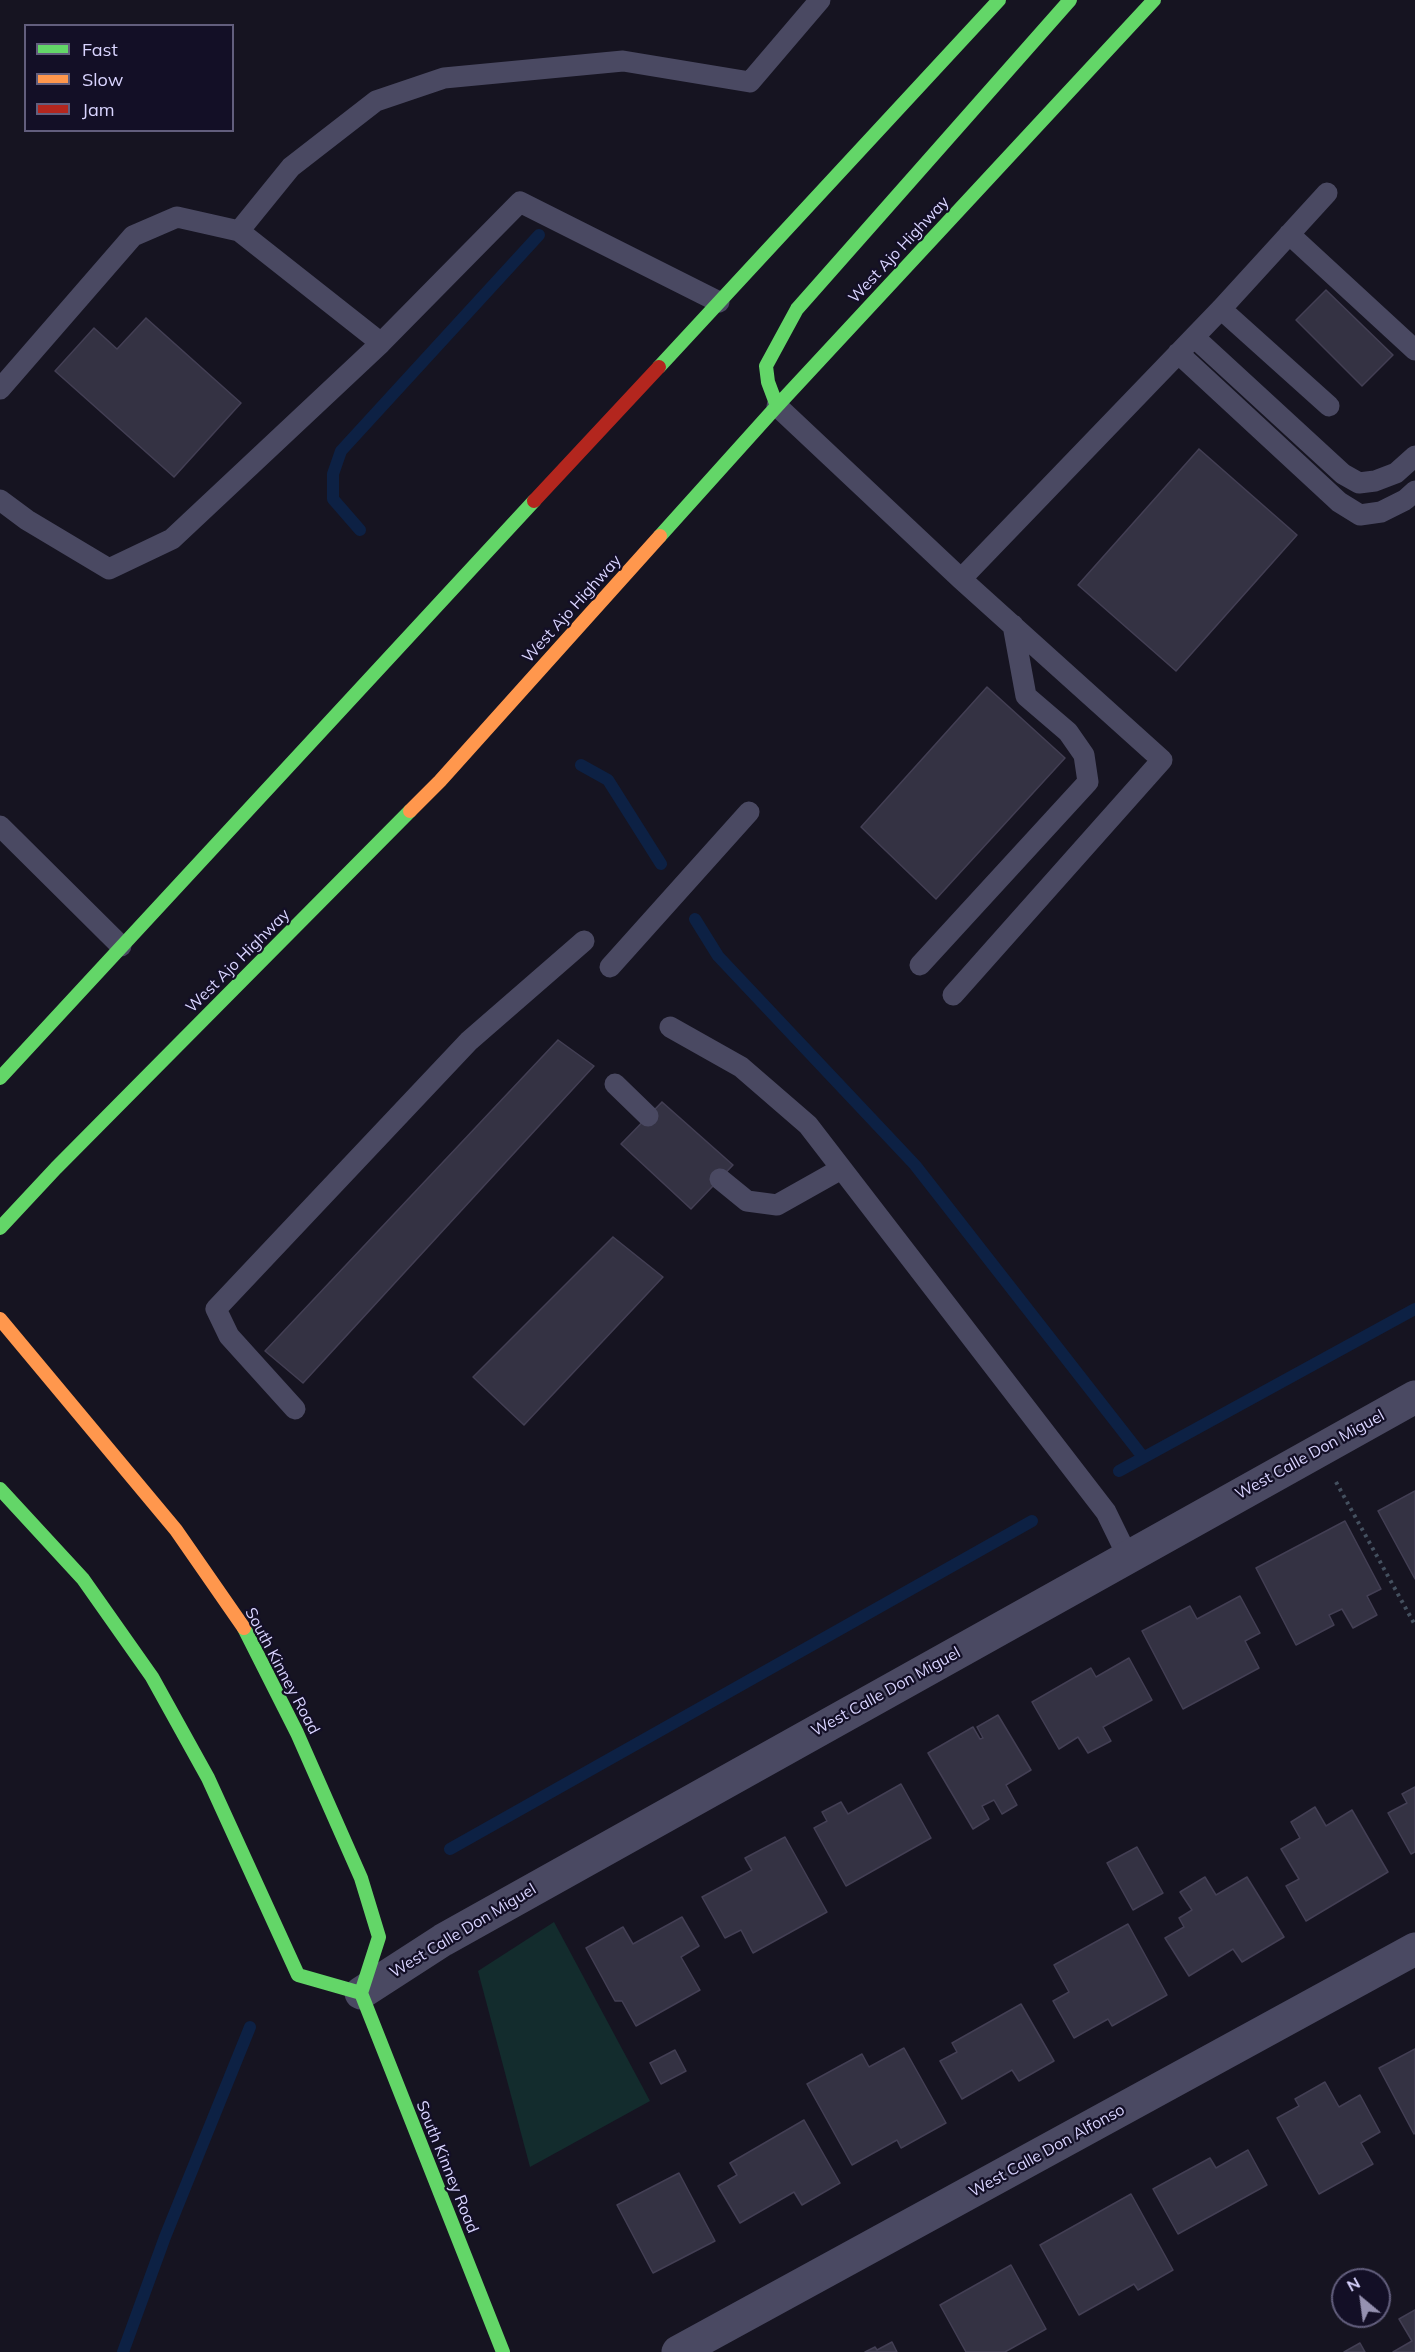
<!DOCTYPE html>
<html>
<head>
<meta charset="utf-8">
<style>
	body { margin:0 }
	#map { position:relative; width:1415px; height:2352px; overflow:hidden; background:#161421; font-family:Mulish,sans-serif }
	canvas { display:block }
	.legend { position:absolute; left:24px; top:24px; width:210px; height:108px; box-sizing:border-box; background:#130f26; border:2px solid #625e7d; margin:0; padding:8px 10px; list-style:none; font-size:18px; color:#d9d4ff }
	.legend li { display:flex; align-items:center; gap:12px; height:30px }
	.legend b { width:30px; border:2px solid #625e7d }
	.north { position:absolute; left:1331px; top:2268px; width:60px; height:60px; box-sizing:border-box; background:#130f26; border:2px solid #625e7d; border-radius:50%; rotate:331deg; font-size:16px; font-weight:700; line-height:24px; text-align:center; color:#d9d4ff }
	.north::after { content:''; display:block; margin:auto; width:21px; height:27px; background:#9591b1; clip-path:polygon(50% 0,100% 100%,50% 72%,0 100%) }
</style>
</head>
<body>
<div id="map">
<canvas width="1415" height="2352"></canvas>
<ul class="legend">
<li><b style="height:8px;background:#63d668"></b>Fast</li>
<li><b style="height:8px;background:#ff974d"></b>Slow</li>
<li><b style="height:8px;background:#b3261e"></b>Jam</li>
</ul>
<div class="north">N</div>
</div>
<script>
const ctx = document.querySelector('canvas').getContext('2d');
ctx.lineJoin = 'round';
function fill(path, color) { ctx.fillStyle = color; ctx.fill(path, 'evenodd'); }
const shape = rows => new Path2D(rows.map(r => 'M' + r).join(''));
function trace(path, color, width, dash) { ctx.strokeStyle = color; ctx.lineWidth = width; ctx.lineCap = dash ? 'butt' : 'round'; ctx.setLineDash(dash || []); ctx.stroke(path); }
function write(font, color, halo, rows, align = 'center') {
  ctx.font = font + ' Mulish,sans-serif'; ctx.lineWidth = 4.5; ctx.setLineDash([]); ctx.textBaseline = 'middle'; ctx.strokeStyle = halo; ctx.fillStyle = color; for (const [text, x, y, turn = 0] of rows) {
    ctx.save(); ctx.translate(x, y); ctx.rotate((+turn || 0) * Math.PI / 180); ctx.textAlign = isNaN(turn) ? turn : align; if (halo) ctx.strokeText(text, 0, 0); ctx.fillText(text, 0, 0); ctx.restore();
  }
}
const green = shape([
	[554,1922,650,2101,530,2167,478,1971]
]);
const stream = shape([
	[360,530,333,499,333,474,341,451,539,235],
	[581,765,608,780,661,864],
	[695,919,718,956,915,1165,1143,1457],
	[1119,1471,1415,1309],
	[450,1849,1032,1521],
	[123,2352,165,2237,250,2027]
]);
const building = shape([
	[1326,290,1393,355,1362,386,1296,320,1326,290],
	[146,318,241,403,174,477,55,371,94,328,117,349,146,318],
	[1199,449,1297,535,1176,671,1078,585,1199,449],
	[987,687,1065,758,936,899,861,827,987,687],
	[558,1040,594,1066,303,1383,265,1351,558,1040],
	[662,1102,733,1165,691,1209,621,1144,662,1102],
	[613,1237,663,1277,524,1425,473,1377,613,1237],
	[1415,1491,1415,1579,1378,1511,1415,1491],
	[1345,1521,1381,1589,1367,1596,1377,1615,1353,1628,1342,1609,1329,1615,1334,1625,1296,1645,1256,1568,1345,1521],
	[1240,1596,1260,1633,1245,1641,1259,1668,1183,1709,1142,1631,1190,1606,1197,1619,1240,1596],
	[1129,1658,1152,1700,1103,1727,1111,1741,1088,1753,1078,1737,1059,1749,1032,1702,1091,1668,1096,1677,1129,1658],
	[998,1715,1031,1770,1006,1785,1017,1805,1002,1814,994,1800,982,1806,989,1819,973,1829,928,1753,973,1727,980,1739,983,1738,977,1727,998,1715],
	[901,1784,931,1838,846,1886,814,1828,827,1821,822,1812,841,1802,848,1814,901,1784],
	[1415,1787,1415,1852,1411,1854,1388,1813,1407,1803,1402,1794,1415,1787],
	[1315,1807,1326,1826,1352,1810,1388,1872,1306,1921,1286,1886,1299,1879,1281,1849,1300,1838,1291,1822,1315,1807],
	[785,1837,827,1912,753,1953,741,1930,725,1938,702,1897,752,1870,745,1858,785,1837],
	[1137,1847,1163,1893,1133,1910,1107,1863,1137,1847],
	[1205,1877,1216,1895,1247,1877,1284,1937,1242,1962,1233,1949,1189,1976,1165,1938,1184,1927,1179,1918,1192,1910,1180,1892,1205,1877],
	[682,1917,699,1946,681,1957,700,1990,636,2026,622,2001,615,2001,586,1948,623,1927,633,1944,682,1917],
	[1128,1924,1167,1995,1112,2026,1108,2019,1074,2038,1053,2001,1069,1992,1054,1965,1128,1924],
	[1021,2004,1054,2061,1019,2081,1012,2070,962,2099,940,2061,957,2052,952,2043,1021,2004],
	[904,2048,946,2123,901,2148,897,2140,852,2165,807,2084,862,2054,869,2067,904,2048],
	[1415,2049,1415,2133,1414,2134,1379,2068,1415,2049],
	[675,2050,686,2071,661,2084,650,2063,675,2050],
	[1325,2082,1339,2107,1360,2095,1380,2132,1361,2143,1373,2164,1319,2194,1277,2118,1299,2106,1295,2099,1325,2082],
	[804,2120,840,2183,802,2205,794,2192,740,2223,718,2186,737,2175,730,2163,804,2120],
	[1248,2150,1267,2185,1178,2234,1153,2189,1210,2158,1216,2168,1248,2150],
	[679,2173,715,2241,653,2273,617,2205,679,2173],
	[1131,2194,1173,2270,1138,2290,1134,2284,1079,2315,1040,2245,1131,2194],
	[1011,2265,1046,2329,1005,2352,966,2352,940,2305,1011,2265],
	[1363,2269,1369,2280,1346,2280,1345,2279,1363,2269],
	[1415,2310,1415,2352,1393,2352,1412,2341,1399,2319,1415,2310],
	[892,2342,897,2352,865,2352,875,2347,877,2350,892,2342],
	[1360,2343,1365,2352,1344,2352,1360,2343]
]);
const path = shape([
	[1336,1482,1415,1625]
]);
const lane = shape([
	[1289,234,1415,350],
	[1221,309,1329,406],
	[1194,337,1343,474,1359,483,1375,481,1396,473,1415,456],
	[381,343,239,231,291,167,376,101,444,78,623,61,750,82,820,0],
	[1178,353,1339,502,1360,515,1381,512,1405,500,1415,491],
	[0,389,133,236,177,217,239,231],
	[777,406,961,579,1162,760,953,995],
	[0,500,27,520,109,569,172,539,381,343,520,202,719,302],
	[961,579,1221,309,1327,193],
	[0,826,121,946],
	[920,965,1088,782,1084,755,1068,732,1026,696,1013,625],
	[610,967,749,812],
	[670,1027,741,1067,808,1125,1106,1512,1128,1557],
	[615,1084,648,1116],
	[720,1179,747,1201,777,1205,841,1169],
	[295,1409,229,1336,216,1309,469,1041,584,941]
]);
const street = shape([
	[361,1993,443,1940,1415,1397],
	[678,2352,1415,1949]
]);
const fast = shape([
	[659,367,999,0],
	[777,406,768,382,766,366,797,309,1070,0],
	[660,536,777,406,1154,0],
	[0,1078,534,501],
	[0,1228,56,1168,410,811],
	[0,1489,83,1579,152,1677,208,1778,298,1975,361,1993],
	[244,1628,297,1733,361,1878,379,1937,361,1993,503,2352]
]);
const slow = shape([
	[410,811,440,781,660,536],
	[0,1319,176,1530,244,1628]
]);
const jam = shape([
	[534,501,659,367]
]);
const streetNames = [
	["West Ajo Highway",899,250,-47],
	["West Ajo Highway",572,609,-48],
	["West Ajo Highway",238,961,-45],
	["West Calle Don Miguel",1310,1455,-29],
	["South Kinney Road",282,1671,62],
	["West Calle Don Miguel",886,1692,-29],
	["West Calle Don Miguel",463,1931,-31],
	["West Calle Don Alfonso",1047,2151,-29],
	["South Kinney Road",447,2167,68]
];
fill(green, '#132c2d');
trace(stream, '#0d2144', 12);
fill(building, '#343243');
trace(building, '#433f54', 1.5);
trace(path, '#44505f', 4, [3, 4.5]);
trace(lane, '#4a4962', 21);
trace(street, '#4a4962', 33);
trace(fast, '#63d668', 14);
trace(slow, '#ff974d', 14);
trace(jam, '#b3261e', 14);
write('16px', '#d9d4ff', '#130f26', streetNames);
</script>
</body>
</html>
